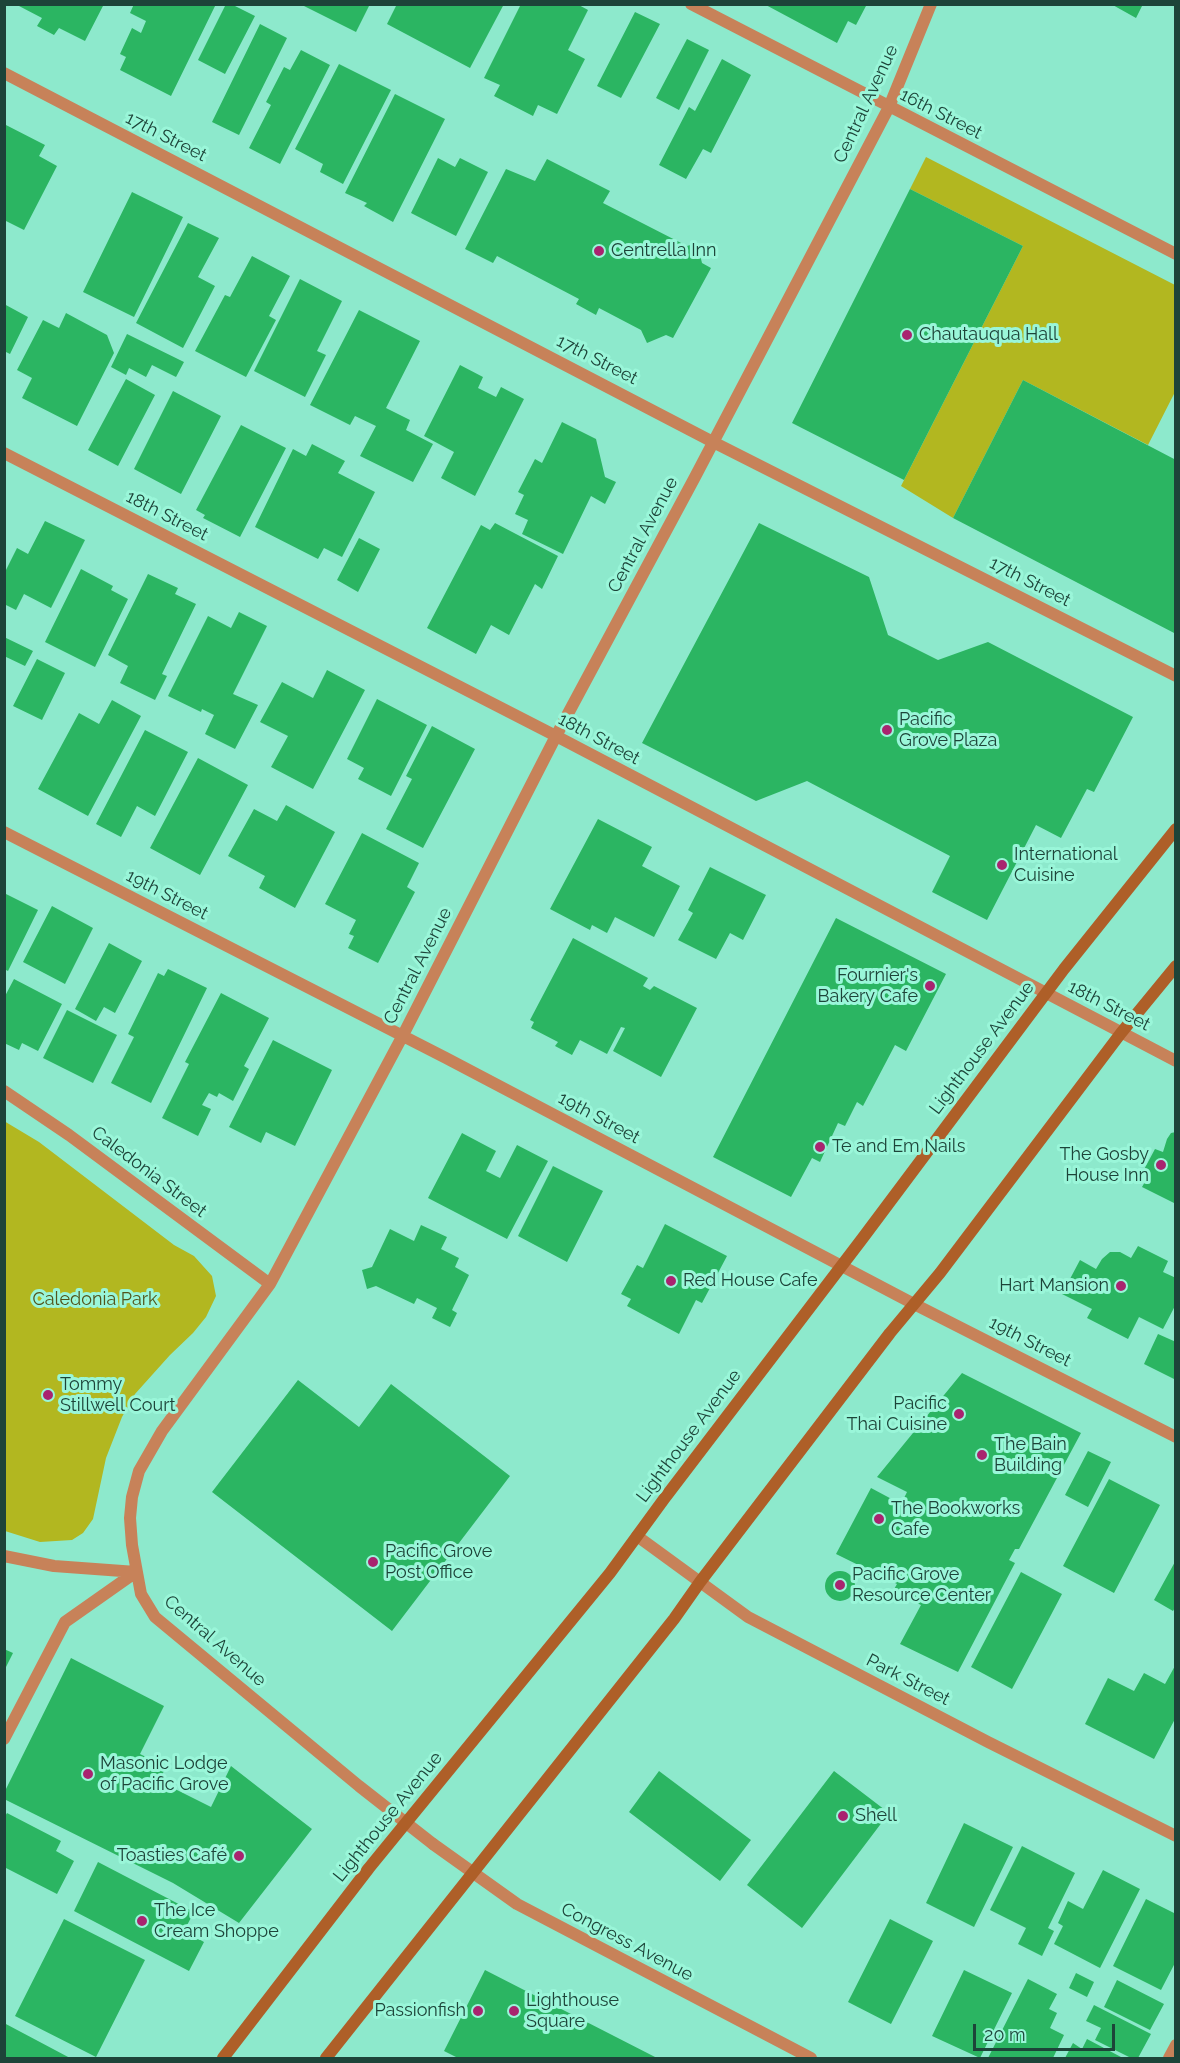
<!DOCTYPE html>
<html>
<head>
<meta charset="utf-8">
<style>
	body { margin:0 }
	#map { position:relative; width:1180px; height:2063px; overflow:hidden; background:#8de9cc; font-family:Raleway,sans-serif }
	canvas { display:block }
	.frame { position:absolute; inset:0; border:6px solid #1d4439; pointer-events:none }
	.scale { position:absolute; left:973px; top:2024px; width:142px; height:27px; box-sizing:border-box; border:3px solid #1d4439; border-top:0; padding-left:8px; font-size:18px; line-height:21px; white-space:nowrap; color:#1d4439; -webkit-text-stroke:4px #9af6d9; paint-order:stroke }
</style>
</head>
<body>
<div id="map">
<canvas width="1180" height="2063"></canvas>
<div class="frame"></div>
<div class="scale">20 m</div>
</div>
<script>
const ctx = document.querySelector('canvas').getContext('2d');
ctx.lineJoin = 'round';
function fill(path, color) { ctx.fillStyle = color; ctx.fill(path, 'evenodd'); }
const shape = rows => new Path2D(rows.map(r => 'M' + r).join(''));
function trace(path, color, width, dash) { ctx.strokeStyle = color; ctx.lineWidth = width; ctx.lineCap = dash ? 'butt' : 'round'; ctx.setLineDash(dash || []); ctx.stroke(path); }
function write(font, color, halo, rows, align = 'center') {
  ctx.font = font + ' Raleway,sans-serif'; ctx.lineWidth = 6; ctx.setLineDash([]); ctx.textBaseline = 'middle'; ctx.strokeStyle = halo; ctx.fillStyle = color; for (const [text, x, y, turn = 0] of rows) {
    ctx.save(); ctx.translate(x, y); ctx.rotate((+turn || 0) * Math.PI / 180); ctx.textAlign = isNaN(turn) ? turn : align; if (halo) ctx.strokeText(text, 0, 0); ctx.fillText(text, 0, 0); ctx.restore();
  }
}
const green = shape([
	[926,157,1175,285,1175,392,1148,445,1023,380,953,518,901,486,1023,246,910,189],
	[4,1121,39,1142,174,1245,194,1256,212,1276,216,1296,206,1317,193,1333,170,1355,135,1394,122,1417,106,1458,93,1519,83,1533,72,1540,40,1542,5,1531]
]);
const building = shape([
	[20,4,104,4,85,41,59,28,54,35,37,26,42,18,19,6],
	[134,4,216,4,171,96,120,70,126,57,120,54,132,28,141,33,146,21,130,13],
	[226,4,231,4,255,16,225,74,198,60],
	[300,4,370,4,356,32],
	[397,4,504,4,470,68,387,24],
	[521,4,577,4,588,10,568,50,585,59,557,114,538,105,533,116,494,96,500,85,484,78],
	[764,4,867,4,856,25,848,21,837,43],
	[1111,4,1143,4,1136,18],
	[635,12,660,24,621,98,597,86],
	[260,24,287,38,239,135,212,122],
	[687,39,709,50,679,110,656,98],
	[301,50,330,65,280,164,249,148,271,105,266,102,284,67,290,70],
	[722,59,751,75,711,153,703,149,686,179,659,165,689,107,695,111],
	[339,64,391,90,343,184,320,172,323,164,295,149],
	[395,94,445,119,393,222,364,206,367,203,345,193],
	[4,124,45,145,39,156,57,166,24,230,4,220],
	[438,158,455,167,460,158,488,172,456,236,411,213],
	[547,159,610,191,603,203,687,246,697,243,702,263,711,268,673,338,666,335,647,343,641,330,599,308,596,315,576,304,579,299,497,256,493,263,465,249,506,169,535,181],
	[910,189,1023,246,904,480,792,423],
	[132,192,183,217,134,317,83,292],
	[188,223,219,238,198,277,215,286,183,348,136,323],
	[252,256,290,276,269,316,276,320,246,377,195,351,225,295,230,297],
	[300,279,342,301,317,351,326,355,305,397,254,371],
	[4,304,28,317,10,354,4,351],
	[359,310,420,341,386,408,410,420,406,430,433,444,413,482,360,456,376,426,355,416,350,425,310,405],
	[66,313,107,335,114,353,77,426,22,398,32,378,17,370,43,320,59,328],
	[127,334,184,362,176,377,152,365,146,377,129,368,126,375,111,367],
	[460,365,483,377,478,388,496,397,501,387,524,399,475,496,441,478,454,452,424,436],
	[126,379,155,395,118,466,88,450],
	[1023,380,1176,460,1176,634,953,518],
	[173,391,221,416,181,494,134,469],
	[562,422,596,439,605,477,616,482,605,504,591,496,563,554,522,534,528,520,515,514,524,495,518,492,535,459,542,463],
	[241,425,286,448,240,537,203,518,205,515,196,510],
	[312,444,345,461,338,473,375,492,342,557,324,548,318,559,255,527,293,449,306,456],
	[45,521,85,540,51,608,24,594,16,610,4,604,4,574,17,548,28,554],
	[495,523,558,556,542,589,535,584,509,635,491,625,476,654,427,628,481,525,490,530],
	[759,523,869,577,888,635,938,660,988,642,1133,717,1094,792,1087,789,1061,838,1036,825,987,920,932,892,950,856,807,781,756,801,642,743],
	[359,538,380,549,358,592,337,580],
	[81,569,113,586,111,590,128,599,95,667,45,642],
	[148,574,178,588,175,594,196,604,162,674,167,676,155,700,120,683,128,666,108,655],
	[239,612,267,626,233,694,258,705,235,749,205,734,214,715,202,709,201,712,168,696,208,616,231,628],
	[4,637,33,651,25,666,4,656],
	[37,659,65,673,42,720,13,706],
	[327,670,365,690,313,789,271,767,288,736,260,722,282,682,313,698],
	[377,699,427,725,391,796,358,779,364,768,347,759],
	[112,700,141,716,88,816,38,789,79,713,99,724],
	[432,726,475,749,423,848,386,829,412,779,406,776],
	[145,730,188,752,155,816,137,806,121,837,96,824],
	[198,758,248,785,200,875,150,848],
	[286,805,335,832,295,908,259,888,265,876,228,856,254,809,277,821],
	[598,819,652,847,642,866,680,886,654,937,615,917,607,933,592,925,590,930,550,909],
	[362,833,419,863,407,887,415,892,378,963,348,948,354,936,349,934,356,920,325,904],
	[710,867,766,895,743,940,730,933,716,959,678,940,693,913,688,910],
	[4,893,38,910,8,971,4,969],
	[52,906,93,928,65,984,23,962],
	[836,918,946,974,906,1051,895,1045,863,1106,857,1102,845,1126,838,1123,820,1162,812,1158,791,1197,713,1157],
	[573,938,648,978,643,986,650,990,654,986,697,1008,661,1077,613,1051,625,1028,621,1027,607,1054,580,1040,572,1055,555,1046,558,1042,531,1028,534,1022,530,1020],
	[109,943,142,961,115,1013,104,1007,96,1021,75,1009],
	[168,969,207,988,151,1103,111,1083,134,1037,128,1034,158,973,164,976],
	[14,979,62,1004,38,1051,22,1043,19,1050,4,1043,4,998],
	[221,993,269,1018,244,1066,249,1069,233,1101,219,1093,217,1097,209,1093,202,1105,211,1109,198,1136,162,1118,189,1064,185,1062],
	[67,1010,117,1035,93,1083,43,1058],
	[273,1040,332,1070,295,1146,266,1132,261,1143,229,1127],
	[1176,1132,1176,1204,1142,1187,1146,1180,1140,1177,1155,1149,1163,1152,1167,1139,1171,1133],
	[462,1133,496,1151,486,1171,500,1178,517,1145,548,1161,507,1239,428,1198],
	[553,1166,603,1191,567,1262,518,1236],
	[665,1224,727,1256,702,1303,696,1300,679,1334,627,1306,631,1299,621,1294,637,1265,643,1268],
	[421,1225,447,1237,441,1249,459,1258,455,1267,469,1275,452,1310,457,1313,450,1327,432,1318,437,1308,417,1298,414,1304,376,1286,367,1289,362,1270,372,1267,390,1229,414,1241],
	[1138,1246,1168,1261,1163,1272,1176,1278,1176,1304,1163,1329,1139,1317,1128,1339,1087,1318,1092,1309,1062,1294,1080,1260,1096,1269,1102,1259,1110,1252,1120,1252,1131,1258],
	[1158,1334,1176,1342,1176,1380,1144,1364],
	[962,1373,1081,1433,1019,1549,1015,1549,1009,1560,1015,1563,958,1672,900,1644,921,1605,893,1591,897,1584,836,1554,871,1488,901,1504,907,1492,877,1477],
	[298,1380,359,1427,391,1384,510,1476,392,1631,212,1492],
	[1088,1451,1111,1462,1088,1507,1065,1495],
	[1109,1479,1160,1505,1114,1593,1063,1566],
	[1176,1560,1176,1606,1173,1611,1154,1600],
	'825 1586a15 15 0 1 1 30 0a15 15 0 1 1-30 0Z',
	[1021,1572,1062,1594,1012,1689,971,1667],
	[4,1649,13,1653,4,1671],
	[71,1658,164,1706,140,1754,166,1767,159,1781,211,1807,231,1766,312,1829,239,1923,173,1883,4,1799,4,1793],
	[1176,1664,1176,1717,1154,1759,1085,1724,1108,1678,1134,1691,1144,1673,1165,1684],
	[659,1771,751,1840,720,1881,629,1812],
	[834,1771,889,1813,802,1928,747,1885],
	[7,1813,61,1841,56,1851,74,1861,57,1894,4,1867,4,1818],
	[964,1823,1013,1847,974,1927,926,1903],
	[1022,1846,1075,1873,1048,1928,1054,1931,1042,1956,1018,1944,1026,1928,990,1910],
	[98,1862,194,1912,184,1931,204,1942,189,1971,74,1911],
	[1103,1870,1140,1889,1100,1968,1054,1944,1063,1926,1058,1923,1068,1901,1083,1909],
	[1146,1899,1176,1914,1176,1961,1161,1990,1113,1966],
	[64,1919,145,1960,96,2057,15,2016],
	[890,1919,933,1941,891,2024,848,2002],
	[485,1970,657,2058,458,2058,444,2051],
	[964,1970,1012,1993,980,2058,932,2036],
	[1076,1973,1094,1982,1087,1997,1069,1988],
	[1028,1979,1057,1994,1049,2009,1057,2013,1050,2028,1064,2035,1053,2058,988,2058],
	[1117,1980,1164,2004,1150,2030,1104,2007],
	[1094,2005,1151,2034,1138,2058,1131,2058,1095,2040,1101,2028,1086,2021],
	[4,2023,70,2058,4,2058],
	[1087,2039,1121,2057,1120,2058,1065,2058,1073,2043,1082,2049]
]);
const minor = shape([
	[691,4,1176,254],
	[4,73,713,442,1176,676],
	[4,453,556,736,1176,1061],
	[4,832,446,1058,914,1304,1176,1437],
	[4,1091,69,1135,270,1284],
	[637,1536,748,1617,988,1742,1176,1836],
	[4,1556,54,1566,136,1572],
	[4,1739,65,1622,136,1572],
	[433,1844,359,1786,155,1617,141,1594,132,1545,130,1518,132,1497,139,1471,162,1431,270,1284,402,1037,556,736,695,477,889,107,931,4],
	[1169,2058,1176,2045]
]);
const tertiary = shape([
	[433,1844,517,1904,811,2058]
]);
const secondary = shape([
	[223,2058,369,1868,610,1573,664,1499,862,1239,1064,969,1176,829],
	[326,2058,674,1619,700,1582,890,1333,940,1273,1121,1033,1176,966]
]);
const markers = [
	[599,251,6,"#a9246f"],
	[907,335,6,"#a9246f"],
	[887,730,6,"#a9246f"],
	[1002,865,6,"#a9246f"],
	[930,986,6,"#a9246f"],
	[820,1147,6,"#a9246f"],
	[1161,1165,6,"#a9246f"],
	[671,1281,6,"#a9246f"],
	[1121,1286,6,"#a9246f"],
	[48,1395,6,"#a9246f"],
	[959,1414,6,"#a9246f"],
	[982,1455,6,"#a9246f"],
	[879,1519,6,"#a9246f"],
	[373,1562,6,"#a9246f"],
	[840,1585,6,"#a9246f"],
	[88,1774,6,"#a9246f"],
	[843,1816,6,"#a9246f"],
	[239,1856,6,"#a9246f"],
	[142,1921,6,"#a9246f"],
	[478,2011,6,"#a9246f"],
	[514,2011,6,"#a9246f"]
];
const streetNames = [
	["Central Avenue",866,104,-65],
	["16th Street",941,114,27],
	["17th Street",166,137,27],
	["17th Street",597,360,27],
	["18th Street",167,516,27],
	["Central Avenue",643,535,-62],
	["17th Street",1030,582,27],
	["18th Street",599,739,28],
	["19th Street",167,895,27],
	["Central Avenue",418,966,-63],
	["18th Street",1109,1006,27],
	["Lighthouse Avenue",982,1048,-53],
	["19th Street",599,1118,28],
	["Caledonia Street",149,1172,37],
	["19th Street",1030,1342,27],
	["Lighthouse Avenue",689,1436,-53],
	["Central Avenue",215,1641,41],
	["Park Street",908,1680,27],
	["Lighthouse Avenue",388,1817,-51],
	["Congress Avenue",627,1942,28]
];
const poiNames = [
	["Centrella Inn",611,251],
	["Chautauqua Hall",919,335],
	["Pacific",899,720],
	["Grove Plaza",899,741],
	["International",1014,855],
	["Cuisine",1014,876],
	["Fournier's",918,976,"right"],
	["Bakery Cafe",918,997,"right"],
	["Te and Em Nails",832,1147],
	["The Gosby",1149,1155,"right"],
	["House Inn",1149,1176,"right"],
	["Red House Cafe",683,1281],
	["Hart Mansion",1109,1286,"right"],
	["Tommy",60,1385],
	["Stillwell Court",60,1406],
	["Pacific",947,1404,"right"],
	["Thai Cuisine",947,1425,"right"],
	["The Bain",994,1445],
	["Building",994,1466],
	["The Bookworks",891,1509],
	["Cafe",891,1530],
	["Pacific Grove",385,1552],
	["Post Office",385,1573],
	["Pacific Grove",852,1575],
	["Resource Center",852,1596],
	["Masonic Lodge",100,1764],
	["of Pacific Grove",100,1785],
	["Shell",855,1816],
	["Toasties Café",227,1856,"right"],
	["The Ice",154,1911],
	["Cream Shoppe",154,1932],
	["Lighthouse",526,2001],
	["Square",526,2022],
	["Passionfish",466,2011,"right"]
];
const parkNames = [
	["Caledonia Park",95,1300]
];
fill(green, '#b2b720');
fill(building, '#2bb562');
trace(minor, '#c78259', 12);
trace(tertiary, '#c78259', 12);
trace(secondary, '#ae5f28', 12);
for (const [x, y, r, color] of markers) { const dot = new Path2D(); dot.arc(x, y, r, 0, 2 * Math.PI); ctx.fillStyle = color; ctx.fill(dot); trace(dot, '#9af6d9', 2); }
write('18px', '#1d4439', '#9af6d9', streetNames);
write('18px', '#1d4439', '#9af6d9', poiNames, 'left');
write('18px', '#52541b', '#9af6d9', parkNames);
</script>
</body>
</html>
